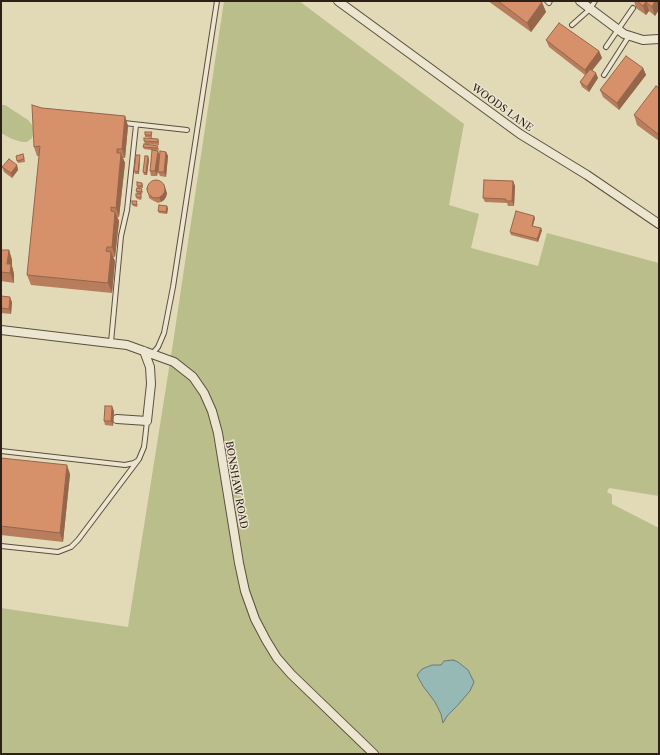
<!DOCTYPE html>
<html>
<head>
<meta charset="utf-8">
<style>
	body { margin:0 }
	#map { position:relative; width:660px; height:755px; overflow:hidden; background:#e2d9b7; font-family:"Libre Caslon Text",serif }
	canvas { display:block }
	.frame { position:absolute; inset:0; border:2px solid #2e1f19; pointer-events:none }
</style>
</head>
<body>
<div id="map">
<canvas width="660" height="755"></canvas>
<div class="frame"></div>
</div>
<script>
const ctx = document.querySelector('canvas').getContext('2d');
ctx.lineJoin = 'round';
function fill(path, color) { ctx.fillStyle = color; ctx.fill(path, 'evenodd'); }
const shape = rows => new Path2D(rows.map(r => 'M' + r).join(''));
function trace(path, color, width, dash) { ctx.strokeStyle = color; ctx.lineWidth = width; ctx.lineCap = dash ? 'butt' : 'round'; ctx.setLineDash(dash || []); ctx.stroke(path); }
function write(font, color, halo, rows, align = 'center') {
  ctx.font = font + ' "Libre Caslon Text",serif'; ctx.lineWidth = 3; ctx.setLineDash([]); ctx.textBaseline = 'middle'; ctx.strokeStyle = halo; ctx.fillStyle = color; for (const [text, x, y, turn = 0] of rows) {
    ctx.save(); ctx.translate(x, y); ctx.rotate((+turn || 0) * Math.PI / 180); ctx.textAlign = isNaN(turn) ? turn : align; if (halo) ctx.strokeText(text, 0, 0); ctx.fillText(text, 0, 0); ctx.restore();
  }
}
const green = shape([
	[224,1,299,1,464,124,449,205,479,214,471,248,538,266,547,233,659,263,659,496,609,488,607,492,612,495,612,504,659,528,659,754,1,754,1,608,128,627,173,343],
	[1,105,5,105,28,120,32,125,34,131,32,138,27,142,22,142,12,139,1,133]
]);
const water = shape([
	[453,660,458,662,468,670,474,682,470,691,457,706,447,716,443,723,441,714,435,702,423,686,417,675,422,669,432,665,441,665,444,661,453,660]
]);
const service = shape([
	[547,1,549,3,550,1],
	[572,25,590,9,595,1],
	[606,47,633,8],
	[604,75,629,36],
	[124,123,187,130],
	[111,342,121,236,127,210,136,125],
	[152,354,158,347,164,333,173,287,217,1],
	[1,451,125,465,134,463,137,461],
	[1,546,58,552,71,547,78,540,139,459,144,447,145,439,147,421]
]);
const minor = shape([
	[338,1,520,134,587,175,659,224],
	[580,1,624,34,643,40,659,39],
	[1,330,127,345,174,362,193,377,204,393,212,411,218,433,239,563,245,591,255,619,266,640,277,658,291,674,374,754],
	[117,419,147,421,151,384,150,367,144,351]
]);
const wall = shape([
	[488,1,541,1,546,12,531,32],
	[634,1,659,1,655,16,649,11,646,15,636,8],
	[546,40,599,51,602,58,592,70,598,78,589,92,582,87,580,82,585,75,549,47],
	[643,68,646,75,619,110,603,97,600,90],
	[659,88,659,141,637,125,634,115],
	[42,108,125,116,128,126,125,158,123,158,125,163,119,217,117,217,119,221,115,257,113,257,115,261,112,293,31,285,27,275,39,156,37,156,34,147],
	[152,132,152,138,145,137,145,135],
	[158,139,159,141,159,145,145,144,144,141],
	[143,147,159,148,158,151,144,149],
	[166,152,168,156,166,177,160,176,158,172,159,165,157,176,151,176,150,171,160,155],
	[24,156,25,162,18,163,17,161],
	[140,157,139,174,135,174,134,171],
	[149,159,147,175,144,175,143,172],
	[17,165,18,170,12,178,4,172,2,167],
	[513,181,515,186,514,206,508,206,507,203,485,202,483,198],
	[142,183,143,185,143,188,138,188,137,186],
	[136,191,143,191,142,194,137,194],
	[148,193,167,193,166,197,164,200,161,202,158,203,152,200,149,198],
	[136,197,142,197,141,200,137,199],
	[132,204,138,204,137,207,133,206],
	[168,208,167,214,159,213,158,211],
	[535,218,533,226,542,230,538,242,511,235,510,232],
	[1,250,9,250,12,260,12,266,14,274,14,283,1,281],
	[1,296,12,302,11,314,1,313],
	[114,411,113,426,105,425,104,421],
	[1,458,70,474,63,542,1,535]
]);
const shadedWall = shape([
	[655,1,659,1,659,10,655,16,652,7],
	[542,2,546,12,531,32,527,23],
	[646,2,649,11,646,15,643,6],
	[599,51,602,58,587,77,585,70],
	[643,68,646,75,619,110,617,103],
	[596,73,598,78,589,92,587,87],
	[125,116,128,126,125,158,122,149],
	[158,151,160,156,157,176,155,171],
	[166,152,168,156,166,177,164,172],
	[121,153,125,163,119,217,116,208],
	[140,155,140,157,139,174,138,172],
	[148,156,149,159,147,175,146,173],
	[17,165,18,170,12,178,11,173],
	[513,181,515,186,514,206,512,201],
	[164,184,167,193,166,197,164,200,161,202,159,197],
	[167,206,168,208,167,214,166,212],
	[115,212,119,221,115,257,112,247],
	[534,216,535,218,532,228,532,226],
	[541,228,542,230,538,242,537,239],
	[9,250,12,260,12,266,14,274,14,283,7,264],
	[111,252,115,261,112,293,108,283],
	[10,297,12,302,11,314,9,309],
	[112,406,114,411,113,426,111,421],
	[67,465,70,474,63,542,60,533]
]);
const building = shape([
	[498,1,541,1,542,2,527,23,498,1],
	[637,1,655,1,652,7,646,2,643,6,637,1],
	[559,23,599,51,585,70,546,40,559,23],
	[626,56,643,68,617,103,600,90,626,56],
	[590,69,596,73,587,87,580,82,590,69],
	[656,86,659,88,659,135,634,115,656,86],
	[32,105,42,108,125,116,122,149,117,149,117,153,121,153,116,208,111,207,111,211,115,212,112,247,107,247,106,251,111,252,108,283,27,275,40,146,34,147,32,105],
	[145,132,152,132,151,135,145,135,145,132],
	[144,138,158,139,158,142,144,141,144,138],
	[144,144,158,146,157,148,143,147,144,144],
	[152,150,158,151,155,171,150,171,152,150],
	[160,151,166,152,164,172,158,172,160,151],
	[23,154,24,159,17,161,16,156,23,154],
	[136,155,140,155,138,172,134,171,136,155],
	[145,156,148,156,146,173,143,172,145,156],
	[9,159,17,165,11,173,2,167,9,159],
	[484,180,513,181,512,201,506,201,506,199,483,198,484,180],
	'147 189a9 9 0 1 1 18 0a9 9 0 1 1-18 0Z',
	[137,182,142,183,142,186,137,186,137,182],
	[137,188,142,189,141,192,136,191,137,188],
	[136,194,141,194,141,197,136,197,136,194],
	[132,201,137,201,136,205,132,204,132,201],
	[159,205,167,206,166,212,158,211,159,205],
	[516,211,534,216,532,226,541,228,537,239,510,232,516,211],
	[1,250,9,250,7,264,11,264,10,273,1,272,1,250],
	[1,296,10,297,9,309,1,308,1,296],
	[105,406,112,406,111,421,104,421,105,406],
	[1,458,67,465,60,533,1,526,1,458]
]);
const streetNames = [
	["WOODS LANE",502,108,36],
	["BONSHAW ROAD",236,485,80]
];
fill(green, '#b9be8a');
fill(water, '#96b9b5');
trace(water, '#6c7b77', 1);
trace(service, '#5b4e40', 6);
trace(minor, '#5b4e40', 10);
trace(service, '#ece6d0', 4);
trace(minor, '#ece6d0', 8);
fill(wall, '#b87d5c');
fill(shadedWall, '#96664b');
fill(building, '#d6916b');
trace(building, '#96664b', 1);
write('10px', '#2e1f19', '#ece6d0', streetNames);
</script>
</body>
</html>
